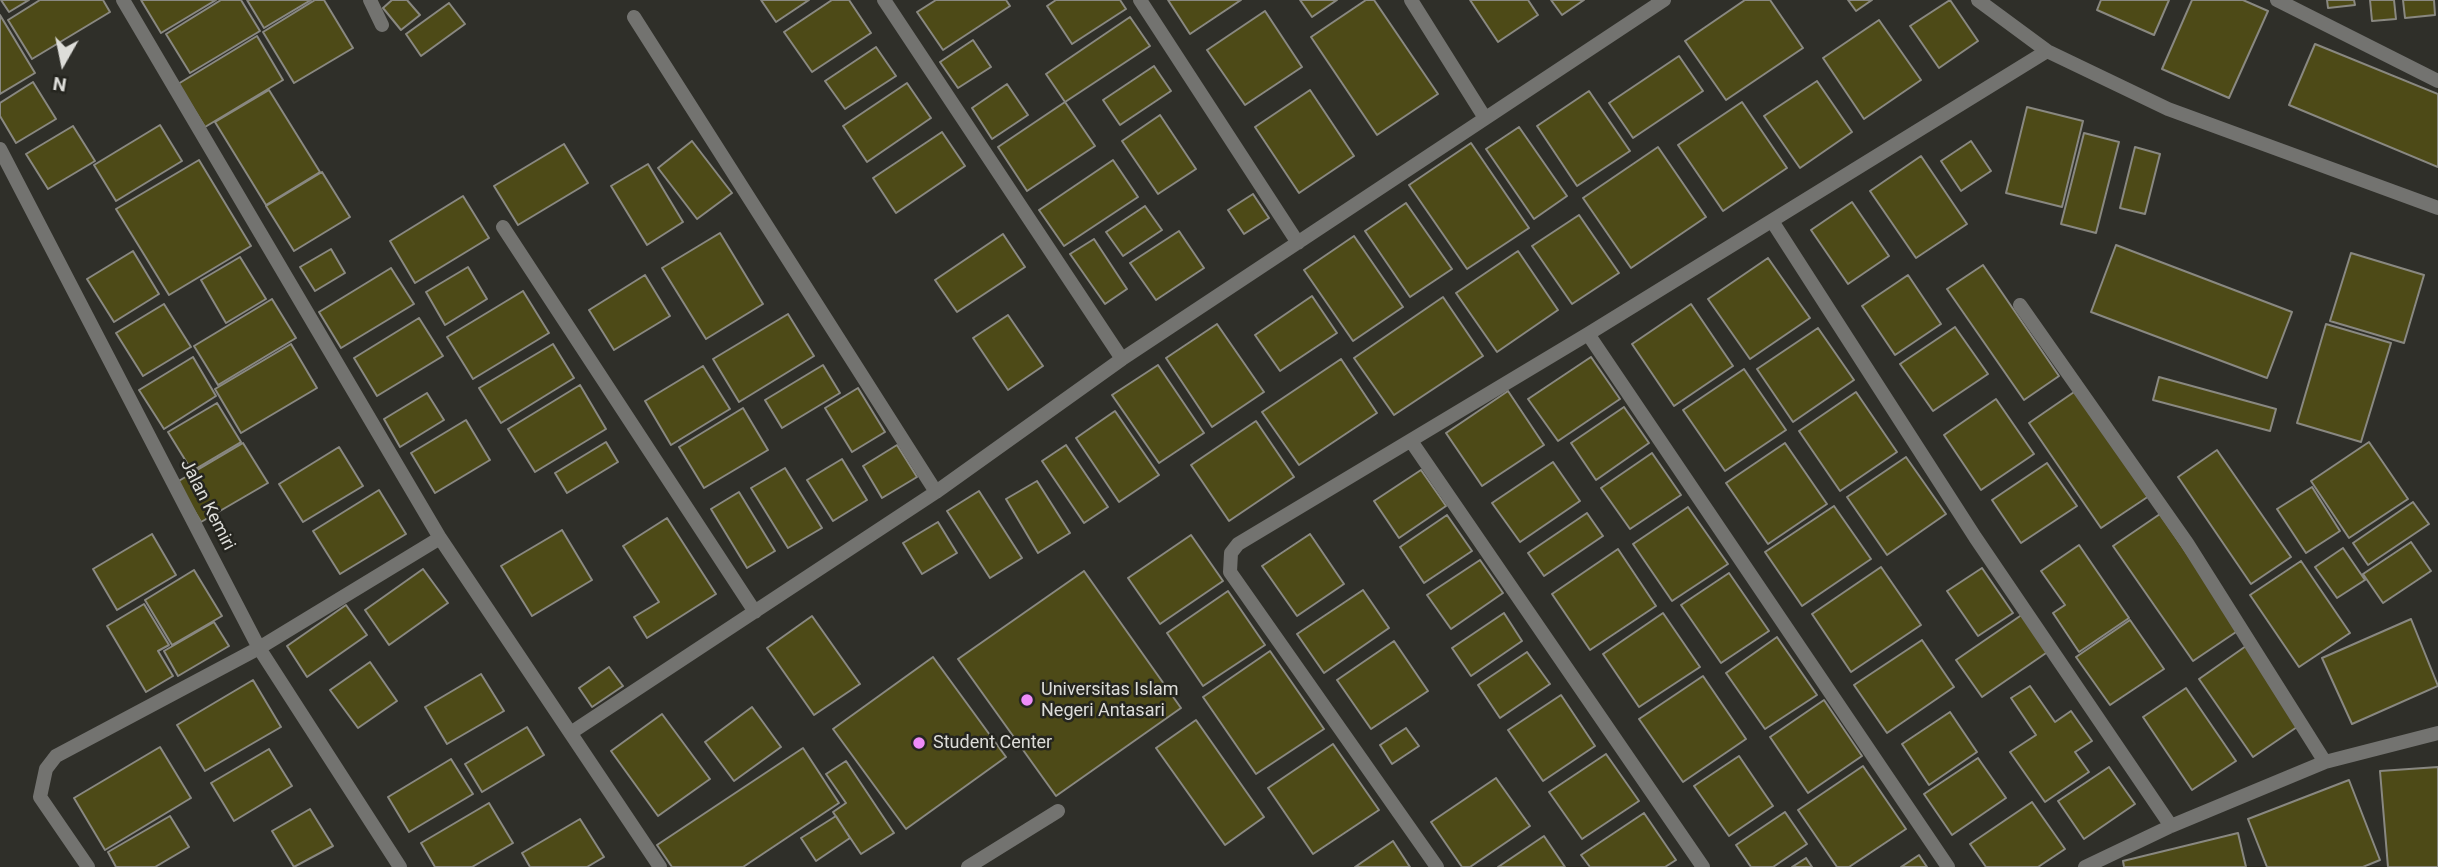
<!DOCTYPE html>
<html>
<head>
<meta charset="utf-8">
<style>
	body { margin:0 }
	#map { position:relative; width:2438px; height:867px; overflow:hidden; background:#2f2f29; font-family:Roboto,sans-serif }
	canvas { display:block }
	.north { position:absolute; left:28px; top:28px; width:70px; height:70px; -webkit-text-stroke:5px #25251f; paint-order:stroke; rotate:189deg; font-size:19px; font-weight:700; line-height:28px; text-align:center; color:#ddddd9 }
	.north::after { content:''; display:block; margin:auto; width:24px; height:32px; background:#ddddd9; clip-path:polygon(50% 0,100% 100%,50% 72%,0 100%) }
</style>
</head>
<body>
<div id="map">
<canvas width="2438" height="867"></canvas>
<div class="north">N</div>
</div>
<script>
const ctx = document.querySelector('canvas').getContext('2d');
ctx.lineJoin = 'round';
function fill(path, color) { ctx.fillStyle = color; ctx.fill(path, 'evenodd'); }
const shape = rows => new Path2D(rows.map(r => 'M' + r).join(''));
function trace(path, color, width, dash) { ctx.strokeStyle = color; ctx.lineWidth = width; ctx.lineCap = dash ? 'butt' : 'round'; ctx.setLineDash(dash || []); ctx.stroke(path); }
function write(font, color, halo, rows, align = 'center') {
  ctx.font = font + ' Roboto,sans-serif'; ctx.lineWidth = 5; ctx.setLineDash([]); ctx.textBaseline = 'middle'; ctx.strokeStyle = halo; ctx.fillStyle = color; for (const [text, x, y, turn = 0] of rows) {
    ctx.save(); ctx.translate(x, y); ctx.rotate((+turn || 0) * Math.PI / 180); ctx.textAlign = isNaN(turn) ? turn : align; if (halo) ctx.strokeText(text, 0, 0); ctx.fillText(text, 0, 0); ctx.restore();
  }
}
const building = shape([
	[1,0,29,0,9,12,1,0],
	[40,0,103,0,110,12,32,59,8,20,40,0],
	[141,0,216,0,161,33,141,0],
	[221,0,241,0,260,31,190,73,166,34,221,0],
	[247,0,311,0,264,28,247,0],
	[315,0,324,0,353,48,294,83,263,32,315,0],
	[392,0,407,0,420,15,401,30,383,8,392,0],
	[761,0,809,0,776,22,761,0],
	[832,0,849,0,871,33,812,72,784,32,832,0],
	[936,0,1006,0,1010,6,943,50,917,12,936,0],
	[1056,0,1120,0,1126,9,1072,44,1047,6,1056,0],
	[1168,0,1241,0,1190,34,1168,0],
	[1300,0,1337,0,1312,17,1300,0],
	[1366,0,1374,0,1438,94,1377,135,1311,37,1366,0],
	[1470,0,1528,0,1538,15,1498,42,1470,0],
	[1551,0,1584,0,1562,15,1551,0],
	[1745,0,1770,0,1803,48,1726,100,1685,41,1745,0],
	[1848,0,1872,0,1856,11,1848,0],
	[1950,0,1978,41,1939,68,1910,26,1950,0],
	[2101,0,2169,0,2154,35,2097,10,2101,0],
	[2192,0,2243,0,2268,11,2229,98,2162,69,2192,0],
	[2327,0,2354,0,2355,5,2328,8,2327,0],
	[2370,0,2394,0,2396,19,2372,21,2370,0],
	[2403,0,2434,0,2435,15,2405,18,2403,0],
	[449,3,465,24,421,56,406,34,449,3],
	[1265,11,1302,67,1245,105,1207,50,1265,11],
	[0,15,35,73,0,94,0,15],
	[1130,17,1150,46,1065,102,1046,74,1130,17],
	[1879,20,1921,80,1864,119,1823,58,1879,20],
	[257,36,283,80,205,127,178,84,257,36],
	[973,40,991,67,958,88,940,62,973,40],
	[2315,44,2438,94,2438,167,2289,105,2315,44],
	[876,47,896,76,845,109,825,81,876,47],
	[1679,56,1703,91,1633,138,1609,103,1679,56],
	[1154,66,1171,91,1120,125,1103,100,1154,66],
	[1817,81,1852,132,1800,168,1764,116,1817,81],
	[33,82,56,119,16,143,0,116,0,103,33,82],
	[907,83,931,118,867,162,843,126,907,83],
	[1007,84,1028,115,992,139,972,108,1007,84],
	[269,90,320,172,266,205,215,122,269,90],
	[1310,90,1354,156,1299,193,1255,127,1310,90],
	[1589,91,1630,151,1577,186,1537,126,1589,91],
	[1065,102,1095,146,1027,191,998,147,1065,102],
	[1742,102,1787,168,1723,211,1678,145,1742,102],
	[2027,107,2083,121,2062,207,2006,193,2027,107],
	[1160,115,1196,169,1158,194,1122,141,1160,115],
	[160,125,182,161,116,201,94,165,160,125],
	[73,126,95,161,48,189,26,154,73,126],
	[1519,127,1567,196,1534,219,1486,149,1519,127],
	[942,132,965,166,896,213,873,178,942,132],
	[2084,133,2119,142,2096,233,2061,224,2084,133],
	[692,141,732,193,697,219,658,168,692,141],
	[1971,141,1991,171,1961,191,1941,161,1971,141],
	[1471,143,1529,228,1467,269,1409,185,1471,143],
	[564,144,588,183,518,225,494,186,564,144],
	[1658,147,1706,217,1631,268,1583,198,1658,147],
	[2135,147,2160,154,2145,214,2120,208,2135,147],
	[1921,156,1967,224,1916,258,1870,191,1921,156],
	[199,160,251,246,169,295,116,209,199,160],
	[1113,160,1138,197,1064,246,1039,210,1113,160],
	[648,164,683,222,647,245,611,186,648,164],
	[322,172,350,217,294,251,266,206,322,172],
	[1253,194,1269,218,1244,234,1228,210,1253,194],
	[463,196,489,238,415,283,390,241,463,196],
	[1852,202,1889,256,1848,284,1811,230,1852,202],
	[1406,203,1452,269,1410,297,1365,231,1406,203],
	[1145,206,1162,230,1123,256,1106,232,1145,206],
	[1579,215,1619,273,1572,304,1532,246,1579,215],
	[1179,231,1204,268,1156,300,1130,263,1179,231],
	[720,233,763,304,706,339,662,268,720,233],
	[1003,234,1025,267,957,312,935,280,1003,234],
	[1354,236,1403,307,1353,341,1304,270,1354,236],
	[1094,239,1127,289,1105,304,1070,254,1094,239],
	[2116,245,2292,312,2267,378,2091,312,2116,245],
	[331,249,345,273,315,291,300,267,331,249],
	[133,251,159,294,114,322,87,279,133,251],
	[1518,251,1558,310,1497,352,1456,293,1518,251],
	[2351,253,2424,275,2404,343,2330,321,2351,253],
	[240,257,266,299,226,323,201,280,240,257],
	[1768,258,1810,318,1750,359,1708,299,1768,258],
	[1983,265,2059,376,2024,400,1947,289,1983,265],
	[468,267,487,299,445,325,426,292,468,267],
	[391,268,414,304,341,348,319,312,391,268],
	[645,275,670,316,614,350,589,310,645,275],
	[1908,275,1941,324,1895,355,1862,306,1908,275],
	[523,291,549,333,473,379,447,337,523,291],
	[1312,296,1337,333,1280,371,1255,335,1312,296],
	[1443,297,1483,356,1394,415,1354,358,1443,297],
	[272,299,296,338,218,385,194,346,272,299],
	[164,304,191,347,143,376,116,333,164,304],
	[1691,304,1733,366,1674,406,1632,344,1691,304],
	[788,314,814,356,739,402,713,359,788,314],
	[1008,315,1043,366,1008,390,973,338,1008,315],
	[419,318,443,356,377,396,354,358,419,318],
	[1217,324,1264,392,1212,427,1166,358,1217,324],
	[2326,324,2391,343,2361,442,2297,423,2326,324],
	[1955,327,1988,374,1933,411,1900,364,1955,327],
	[1818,328,1854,380,1793,422,1757,369,1818,328],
	[291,344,317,388,241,433,215,389,291,344],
	[553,344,574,378,501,423,479,388,553,344],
	[193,357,216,396,164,429,139,390,193,357],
	[1591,357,1620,399,1558,441,1528,399,1591,357],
	[1341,359,1377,413,1299,465,1262,412,1341,359],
	[823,365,840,393,782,428,765,400,823,365],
	[1158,365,1204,433,1159,463,1112,395,1158,365],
	[703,366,730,409,671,445,645,401,703,366],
	[1744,369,1786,430,1725,471,1683,410,1744,369],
	[2159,377,2276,409,2270,431,2153,400,2159,377],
	[580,385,606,429,535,472,508,429,580,385],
	[858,388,885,432,852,452,825,408,858,388],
	[2077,390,2149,496,2101,528,2029,423,2077,390],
	[1508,391,1544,445,1482,486,1446,433,1508,391],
	[1856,392,1897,452,1840,491,1799,431,1856,392],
	[427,393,444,420,400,447,384,419,427,393],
	[1996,399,2034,454,1981,490,1944,435,1996,399],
	[217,403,241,442,192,471,168,432,217,403],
	[1624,407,1649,443,1596,480,1571,443,1624,407],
	[743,408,768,450,704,488,679,447,743,408],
	[1115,411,1159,475,1119,502,1076,438,1115,411],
	[466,420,490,460,435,493,411,453,466,420],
	[1256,421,1294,477,1229,521,1191,465,1256,421],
	[606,442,618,462,567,493,555,473,606,442],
	[2369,442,2408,499,2349,538,2311,481,2369,442],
	[243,443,268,483,201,522,177,482,243,443],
	[1785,443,1827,504,1768,544,1726,483,1785,443],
	[897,445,917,477,882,498,863,466,897,445],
	[1066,445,1108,507,1084,523,1042,461,1066,445],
	[339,447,363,486,303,522,279,484,339,447],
	[2217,450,2291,557,2251,584,2178,477,2217,450],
	[1652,453,1681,495,1630,529,1601,488,1652,453],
	[1906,457,1946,514,1887,555,1847,497,1906,457],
	[842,459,867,500,833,521,807,480,842,459],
	[1553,462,1580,501,1520,542,1492,503,1553,462],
	[2047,463,2077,506,2021,543,1992,500,2047,463],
	[785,468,822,528,788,548,751,488,785,468],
	[1421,470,1446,506,1399,538,1374,501,1421,470],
	[1037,481,1070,533,1038,553,1006,499,1037,481],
	[2312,487,2340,531,2306,553,2277,509,2312,487],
	[379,490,406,534,340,574,313,531,379,490],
	[979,491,1022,558,990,578,947,511,979,491],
	[739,492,775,551,747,568,711,509,739,492],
	[2413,502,2429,524,2368,565,2353,543,2413,502],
	[1834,506,1871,559,1802,606,1765,552,1834,506],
	[1688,507,1728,564,1672,601,1633,544,1688,507],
	[1587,513,1603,536,1544,576,1528,553,1587,513],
	[2160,514,2239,630,2193,661,2113,546,2160,514],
	[1447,515,1472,551,1424,583,1400,547,1447,515],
	[667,518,716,594,647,638,634,617,659,602,623,546,667,518],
	[938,522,957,553,922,574,903,543,938,522],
	[562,530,592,580,532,616,501,566,562,530],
	[152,534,176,575,117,610,93,569,152,534],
	[1310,534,1344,584,1297,616,1262,566,1310,534],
	[1191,535,1223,581,1160,624,1128,578,1191,535],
	[2411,542,2431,571,2383,603,2363,574,2411,542],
	[2079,545,2129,618,2079,652,2053,613,2065,605,2041,571,2079,545],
	[2343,548,2365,580,2337,598,2315,567,2343,548],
	[1618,549,1656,606,1590,650,1552,594,1618,549],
	[1480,560,1503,593,1451,629,1427,595,1480,560],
	[2301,561,2350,633,2299,667,2250,595,2301,561],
	[1881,567,1921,625,1851,672,1812,614,1881,567],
	[1982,568,2013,613,1978,636,1947,591,1982,568],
	[423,569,448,603,389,645,365,610,423,569],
	[194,570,222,616,172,645,145,600,194,570],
	[1084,571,1181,708,1056,796,958,659,1084,571],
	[1729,573,1769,631,1721,663,1681,605,1729,573],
	[1363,590,1389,628,1324,673,1297,634,1363,590],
	[1228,591,1265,645,1203,686,1167,633,1228,591],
	[144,604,169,645,158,651,173,676,146,692,107,626,144,604],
	[346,605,367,635,307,677,287,646,346,605],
	[1504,613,1522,641,1471,676,1452,648,1504,613],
	[1663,613,1700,667,1639,707,1603,654,1663,613],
	[2023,614,2049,651,1982,697,1956,660,2023,614],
	[812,616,860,684,814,715,767,648,812,616],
	[2411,619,2438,686,2352,724,2322,658,2411,619],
	[2130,620,2164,669,2110,705,2076,657,2130,620],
	[214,622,229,646,178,676,164,651,214,622],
	[1777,637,1817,695,1765,729,1726,673,1777,637],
	[1922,640,1954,687,1887,733,1854,685,1922,640],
	[1394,641,1428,691,1371,729,1337,680,1394,641],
	[2246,646,2300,725,2253,757,2199,679,2246,646],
	[1270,651,1324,729,1256,774,1203,697,1270,651],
	[1527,652,1550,684,1500,718,1478,685,1527,652],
	[933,657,1006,757,906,829,833,729,933,657],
	[370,662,397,701,358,728,330,690,370,662],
	[609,667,623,686,592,707,579,688,609,667],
	[481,674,504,711,447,744,425,707,481,674],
	[1703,676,1746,739,1683,782,1639,719,1703,676],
	[253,680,281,727,205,771,177,725,253,680],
	[2030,686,2055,722,2071,711,2092,741,2075,752,2089,772,2045,802,2010,752,2036,735,2011,698,2030,686],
	[2186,688,2236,761,2192,790,2143,717,2186,688],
	[1561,695,1595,746,1543,781,1508,730,1561,695],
	[1824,700,1862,756,1808,793,1770,737,1824,700],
	[752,707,781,747,734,781,705,742,752,707],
	[1950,712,1977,752,1929,785,1902,744,1950,712],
	[662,714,710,779,658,816,611,751,662,714],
	[1196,720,1264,817,1225,845,1156,748,1196,720],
	[527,727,544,755,482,792,465,764,527,727],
	[1406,728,1419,746,1392,764,1380,745,1406,728],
	[1333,744,1379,810,1313,854,1268,788,1333,744],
	[160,747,191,798,105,850,74,798,160,747],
	[803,748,839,803,743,867,672,867,657,845,803,748],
	[269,749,292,786,234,821,211,783,269,749],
	[1606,754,1639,801,1582,839,1549,792,1606,754],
	[1739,756,1773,806,1729,836,1694,786,1739,756],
	[1978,758,2006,798,1952,835,1924,794,1978,758],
	[451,759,473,794,409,832,388,797,451,759],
	[846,761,894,833,861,854,833,812,846,803,826,774,846,761],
	[1863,766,1906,829,1849,867,1837,867,1798,810,1863,766],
	[2109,767,2135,804,2084,839,2058,801,2109,767],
	[2438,767,2438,867,2388,867,2380,771,2438,767],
	[1496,778,1530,826,1470,867,1462,867,1431,822,1496,778],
	[2349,780,2380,860,2363,867,2267,867,2248,819,2349,780],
	[2032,802,2065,849,2038,867,1986,867,1970,844,2032,802],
	[489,803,513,843,472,867,435,867,421,843,489,803],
	[310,809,333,846,294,867,272,831,310,809],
	[1785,812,1807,844,1773,867,1751,867,1736,845,1785,812],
	[1644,813,1676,860,1665,867,1590,867,1581,855,1644,813],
	[170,816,189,847,155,867,116,867,108,852,170,816],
	[836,816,850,838,816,861,801,838,836,816],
	[580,819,604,857,587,867,530,867,522,853,580,819],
	[2238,833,2246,867,2124,867,2123,861,2238,833],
	[1544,836,1565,867,1498,867,1544,836],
	[1393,841,1410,867,1355,867,1393,841],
	[1919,855,1927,867,1901,867,1919,855],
	[1806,858,1812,867,1792,867,1806,858]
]);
const minor = shape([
	[123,0,440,538,660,867],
	[370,0,382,25],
	[884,0,1122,359],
	[1140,0,1298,243],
	[1411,0,1485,118],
	[1978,0,2047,51,2168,109,2438,208],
	[2277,0,2438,81],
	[634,17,936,492],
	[0,149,259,648,400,867],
	[1772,221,1975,537,2171,826],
	[503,227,755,612],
	[2020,305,2187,543,2325,762],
	[1588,334,1948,867],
	[1411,441,1703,867],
	[572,732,936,492,1122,359,1664,0],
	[88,867,40,797,46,769,56,756,259,648,440,538],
	[968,867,1058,811],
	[1437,867,1230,572,1231,553,1238,544,1588,334,2047,51],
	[2085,867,2171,826,2325,762,2438,733]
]);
const markers = [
	[1027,700,7,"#ee8cf8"],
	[919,743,7,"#ee8cf8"]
];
const streetNames = [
	["Jalan Kemiri",207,505,63]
];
const poiNames = [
	["Universitas Islam",1041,690],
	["Negeri Antasari",1041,711],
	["Student Center",933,743]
];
fill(building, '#4d4a17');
trace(building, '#898881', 2);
trace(minor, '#737370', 14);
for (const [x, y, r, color] of markers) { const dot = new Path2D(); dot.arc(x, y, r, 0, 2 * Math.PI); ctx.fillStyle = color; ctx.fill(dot); trace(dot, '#25251f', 2.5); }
write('18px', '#ddddd9', '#25251f', streetNames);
write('18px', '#ddddd9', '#25251f', poiNames, 'left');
</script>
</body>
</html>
